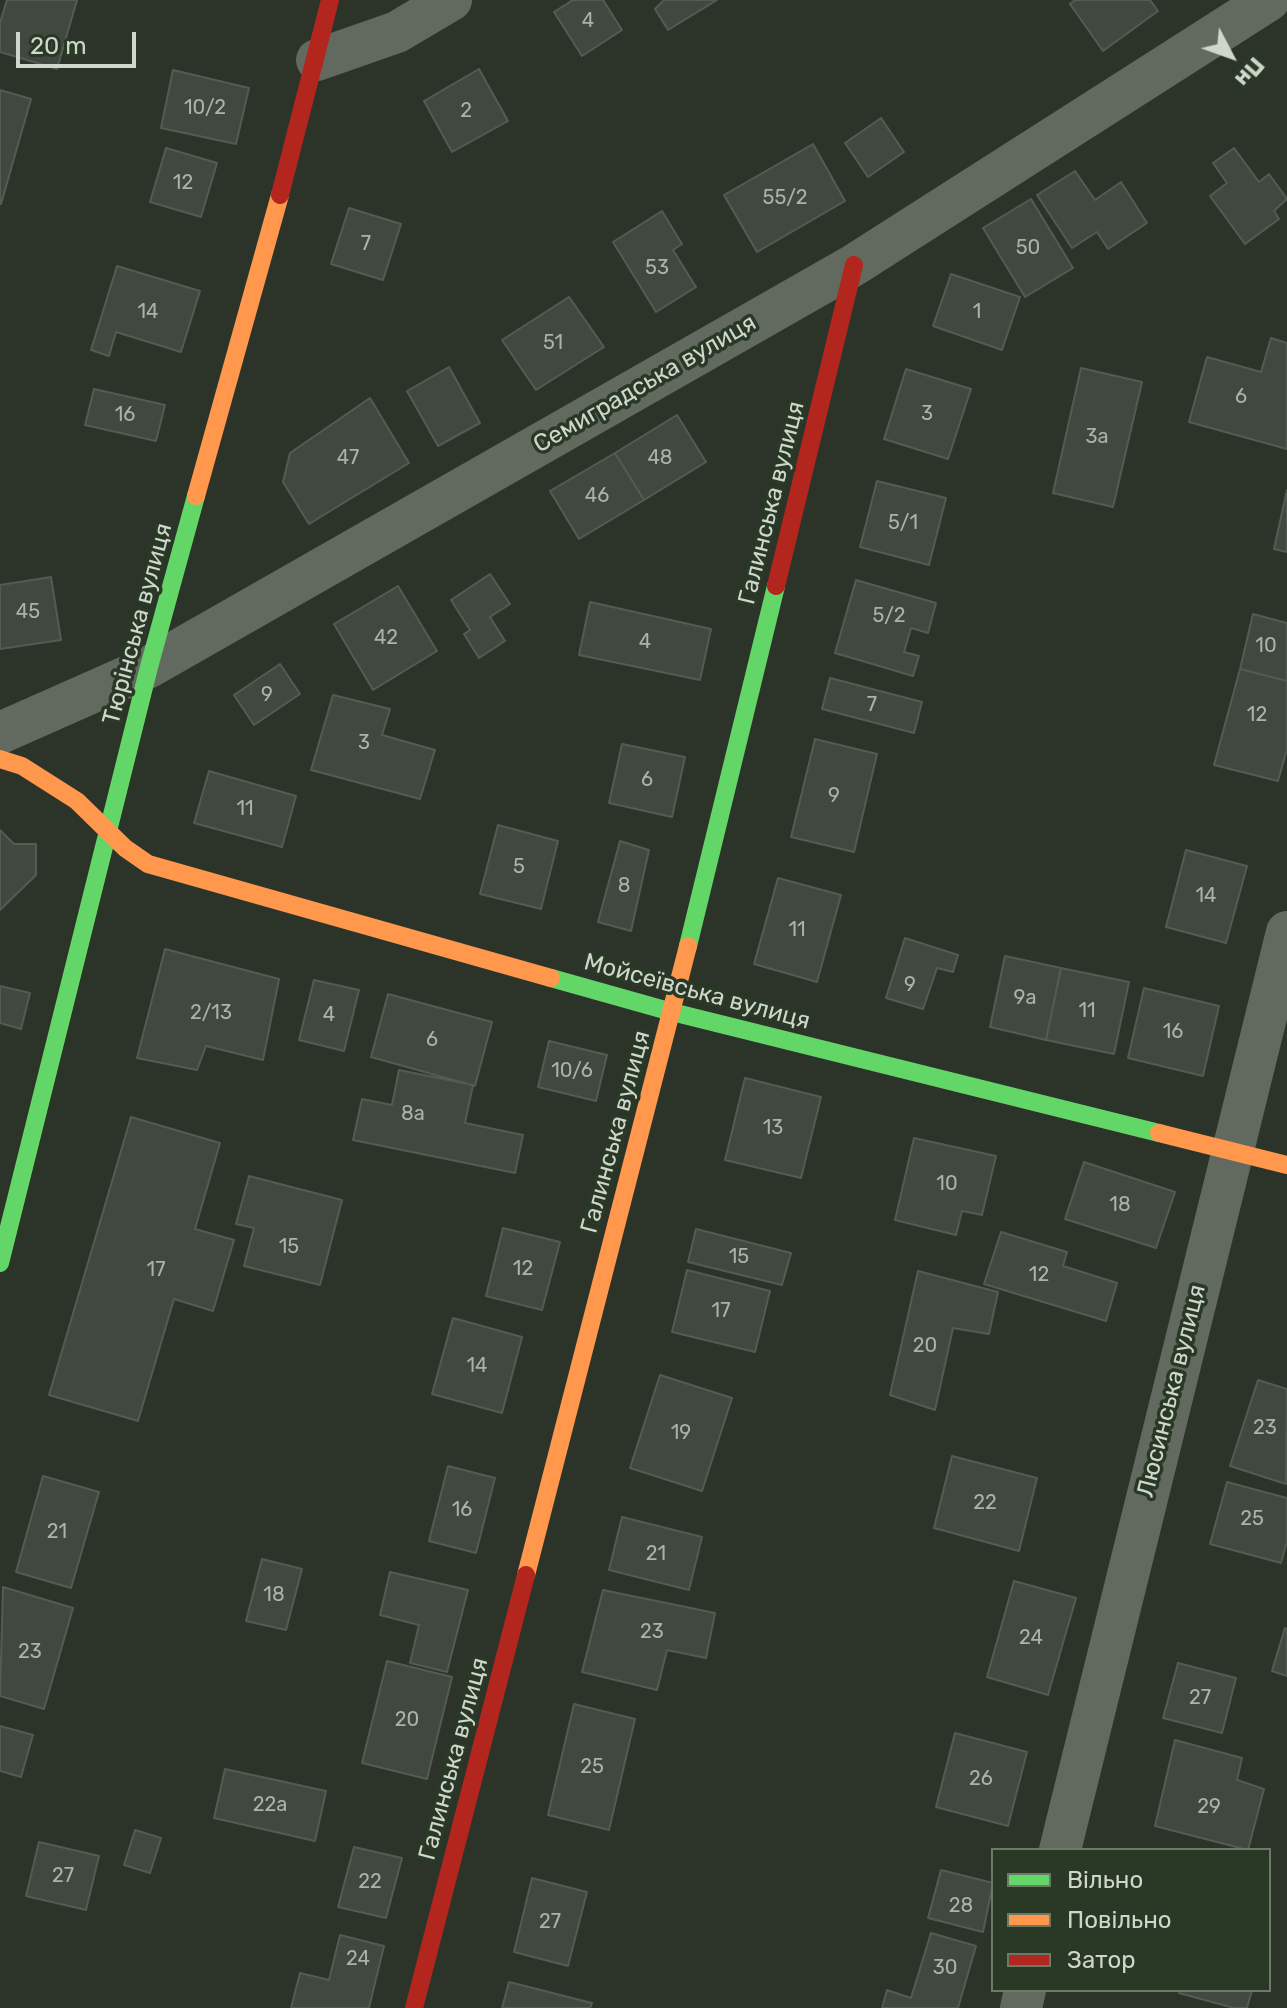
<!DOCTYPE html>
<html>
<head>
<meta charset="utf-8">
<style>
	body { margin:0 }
	#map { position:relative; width:1287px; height:2008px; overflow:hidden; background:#2c342a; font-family:Rubik,sans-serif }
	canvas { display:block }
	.legend { position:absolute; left:991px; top:1848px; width:280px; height:144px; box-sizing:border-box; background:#2a3826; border:2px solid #6c7868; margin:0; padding:10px 14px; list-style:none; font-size:24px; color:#ced7cc }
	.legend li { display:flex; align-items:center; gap:16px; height:40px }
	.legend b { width:40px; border:2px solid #6c7868 }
	.north { position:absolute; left:1191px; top:16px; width:80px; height:80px; -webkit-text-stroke:6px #2a3826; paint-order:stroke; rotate:131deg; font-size:22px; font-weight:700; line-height:32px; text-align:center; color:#ced7cc }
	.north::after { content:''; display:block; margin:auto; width:28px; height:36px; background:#ced7cc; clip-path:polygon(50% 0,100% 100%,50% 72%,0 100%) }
	.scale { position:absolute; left:16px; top:32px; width:120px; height:36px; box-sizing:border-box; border:4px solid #ced7cc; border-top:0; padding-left:10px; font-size:24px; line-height:28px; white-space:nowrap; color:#ced7cc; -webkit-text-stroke:6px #2a3826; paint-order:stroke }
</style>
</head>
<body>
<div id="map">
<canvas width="1287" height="2008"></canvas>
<ul class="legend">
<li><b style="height:10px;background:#63d668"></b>Вільно</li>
<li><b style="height:10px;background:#ff974d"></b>Повільно</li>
<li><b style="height:10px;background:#b3261e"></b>Затор</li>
</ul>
<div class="north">Пн</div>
<div class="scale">20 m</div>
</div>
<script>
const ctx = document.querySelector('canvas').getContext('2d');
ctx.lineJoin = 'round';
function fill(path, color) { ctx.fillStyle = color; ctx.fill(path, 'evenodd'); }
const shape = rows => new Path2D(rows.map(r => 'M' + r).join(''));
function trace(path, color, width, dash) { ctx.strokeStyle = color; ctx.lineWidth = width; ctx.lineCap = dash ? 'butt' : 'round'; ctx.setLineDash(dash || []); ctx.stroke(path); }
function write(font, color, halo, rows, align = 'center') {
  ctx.font = font + ' Rubik,sans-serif'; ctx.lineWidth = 7; ctx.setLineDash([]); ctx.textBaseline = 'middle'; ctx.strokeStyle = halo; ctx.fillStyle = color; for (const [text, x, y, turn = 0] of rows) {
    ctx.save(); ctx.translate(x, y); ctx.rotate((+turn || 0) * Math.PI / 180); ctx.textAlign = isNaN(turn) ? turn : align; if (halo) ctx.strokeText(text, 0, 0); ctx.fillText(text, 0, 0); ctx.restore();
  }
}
const building = shape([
	[7,0,77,0,57,69,0,52,0,23,7,0],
	[573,0,603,0,622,30,582,56,554,12,573,0],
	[664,0,717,0,668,30,655,9,664,0],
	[1075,0,1150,0,1158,11,1103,51,1070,4,1075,0],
	[479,69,508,121,452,152,424,101,479,69],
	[173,70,249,88,236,144,161,128,173,70],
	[0,90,31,99,1,204,0,204,0,90],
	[881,118,904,152,868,177,845,143,881,118],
	[813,144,845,201,757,252,724,195,813,144],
	[166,148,217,163,201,217,150,202,166,148],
	[1234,148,1259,182,1269,174,1287,199,1274,211,1279,219,1245,244,1210,196,1227,183,1213,163,1234,148],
	[1075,171,1095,200,1121,182,1147,223,1108,249,1097,232,1072,248,1037,195,1075,171],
	[1031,199,1073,268,1025,297,983,228,1031,199],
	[349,208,401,224,383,280,331,264,349,208],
	[662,211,682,244,673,250,696,287,656,312,613,242,662,211],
	[117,266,200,291,181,352,116,332,109,356,91,350,117,266],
	[951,274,1020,297,1002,350,933,326,951,274],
	[569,297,604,347,536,390,502,340,569,297],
	[1271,338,1287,343,1287,449,1189,422,1207,357,1261,372,1271,338],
	[449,367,480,423,438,446,407,391,449,367],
	[1081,368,1142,382,1113,507,1053,493,1081,368],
	[906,369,971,389,948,459,884,439,906,369],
	[94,389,165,405,156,441,85,425,94,389],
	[370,398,409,463,309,524,283,482,290,453,370,398],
	[677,415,706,462,644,500,615,453,677,415],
	[615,453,644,500,579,539,550,491,615,453],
	[877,481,946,498,929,565,860,547,877,481],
	[1287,490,1287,552,1274,549,1287,490],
	[490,574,510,604,490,617,505,641,479,658,464,634,470,630,451,600,490,574],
	[51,577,61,640,0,649,0,585,51,577],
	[856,580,936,603,928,633,911,628,904,652,919,656,913,676,835,653,856,580],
	[398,586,437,651,373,690,334,624,398,586],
	[590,602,711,629,700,680,579,655,590,602],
	[1253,614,1287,623,1287,681,1240,669,1253,614],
	[280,664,300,694,254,725,234,695,280,664],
	[1240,669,1287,681,1287,749,1278,781,1214,765,1240,669],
	[830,678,922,702,914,733,822,709,830,678],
	[333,695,390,709,382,735,435,750,420,799,311,770,333,695],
	[815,739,877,754,854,852,791,837,815,739],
	[622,744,685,757,672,817,609,803,622,744],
	[209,771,296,796,282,847,194,823,209,771],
	[498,825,558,841,541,909,480,894,498,825],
	[0,830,14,844,36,844,36,875,0,910,0,830],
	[620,841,649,850,631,931,598,922,620,841],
	[1186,850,1247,866,1226,943,1166,927,1186,850],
	[778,878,841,895,817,982,754,964,778,878],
	[905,938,958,955,953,972,937,968,923,1009,886,998,905,938],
	[165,949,279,979,263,1060,206,1046,197,1070,137,1058,165,949],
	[1005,956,1061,968,1046,1040,990,1027,1005,956],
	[1061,968,1129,982,1114,1054,1046,1040,1061,968],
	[314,980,359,990,344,1051,299,1040,314,980],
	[0,986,30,993,21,1029,0,1023,0,986],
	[1144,988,1219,1006,1203,1076,1128,1058,1144,988],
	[388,994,492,1022,475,1086,371,1057,388,994],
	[549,1041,607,1055,596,1101,538,1087,549,1041],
	[399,1070,473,1085,465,1123,523,1135,515,1173,353,1140,362,1099,392,1105,399,1070],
	[745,1078,821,1097,801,1178,725,1160,745,1078],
	[131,1117,220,1143,195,1229,234,1240,213,1311,174,1299,138,1421,49,1395,131,1117],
	[914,1138,996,1156,982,1215,962,1211,956,1235,895,1220,914,1138],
	[1084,1162,1175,1192,1156,1248,1065,1219,1084,1162],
	[249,1176,342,1200,320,1285,244,1266,254,1228,236,1224,249,1176],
	[503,1228,560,1242,542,1310,486,1296,503,1228],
	[696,1229,791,1253,782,1285,688,1262,696,1229],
	[1001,1232,1067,1252,1063,1266,1117,1283,1106,1321,984,1284,1001,1232],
	[687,1270,770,1291,755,1352,672,1332,687,1270],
	[918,1271,998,1292,989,1334,953,1328,935,1410,890,1395,918,1271],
	[453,1318,522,1337,502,1413,432,1394,453,1318],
	[660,1375,732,1398,702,1491,630,1468,660,1375],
	[1258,1380,1287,1389,1286,1484,1230,1466,1258,1380],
	[952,1456,1037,1478,1019,1551,934,1528,952,1456],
	[448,1466,495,1478,476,1553,429,1541,448,1466],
	[43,1476,99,1492,71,1588,16,1572,43,1476],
	[1227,1482,1287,1498,1287,1541,1281,1563,1210,1544,1227,1482],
	[622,1517,702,1537,689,1590,609,1570,622,1517],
	[262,1559,302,1569,286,1630,246,1621,262,1559],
	[390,1572,468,1590,447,1672,410,1663,419,1625,380,1615,390,1572],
	[1014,1581,1076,1598,1048,1695,987,1677,1014,1581],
	[3,1587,73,1608,44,1709,0,1696,3,1587],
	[603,1590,715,1613,706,1658,667,1650,657,1690,582,1672,603,1590],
	[1285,1628,1287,1629,1287,1676,1272,1671,1285,1628],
	[387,1661,452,1677,427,1779,362,1763,387,1661],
	[1178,1663,1236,1678,1222,1733,1163,1718,1178,1663],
	[574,1704,635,1719,609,1830,548,1815,574,1704],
	[0,1726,33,1735,21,1777,0,1771,0,1726],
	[955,1733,1027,1752,1008,1826,936,1807,955,1733],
	[1175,1740,1242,1758,1237,1780,1264,1789,1248,1850,1155,1826,1175,1740],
	[225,1769,326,1791,315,1841,214,1818,225,1769],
	[135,1830,161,1838,150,1873,124,1865,135,1830],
	[39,1842,99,1856,86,1910,26,1896,39,1842],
	[354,1847,402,1858,386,1918,338,1907,354,1847],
	[941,1870,993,1883,983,1932,928,1918,941,1870],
	[532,1878,587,1892,568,1966,514,1952,532,1878],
	[931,1933,976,1946,958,2008,882,2008,887,1990,911,1998,931,1933],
	[340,1935,384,1946,369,2008,291,2008,300,1973,329,1980,340,1935],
	[509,1982,592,2003,590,2008,502,2008,509,1982],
	[1180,1990,1252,1990,1247,2008,1234,2008,1179,1993,1180,1990]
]);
const street = shape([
	[317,60,397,32,451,0],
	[0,733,149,667,854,265,1269,0],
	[1060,1850,1287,932],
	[1021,2008,1025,1990]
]);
const fast = shape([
	[688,946,776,586],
	[551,978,672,1012,1159,1133],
	[0,1263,149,667,196,496]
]);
const slow = shape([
	[196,496,280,195],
	[0,759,22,766,77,801,125,848,148,864,551,978],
	[1159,1133,1287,1165],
	[526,1575,688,946]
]);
const jam = shape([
	[280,195,330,0],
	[776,586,854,265],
	[414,2008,526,1575]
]);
const numberNames = [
	["4",588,21],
	["10/2",205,108],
	["2",466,111],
	["12",183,183],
	["55/2",785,198],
	["7",366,244],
	["50",1028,248],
	["53",657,268],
	["14",148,312],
	["1",977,312],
	["51",553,343],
	["6",1241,397],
	["3",927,414],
	["16",125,415],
	["3а",1097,437],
	["47",348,458],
	["48",660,458],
	["46",597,496],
	["5/1",903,523],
	["45",28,612],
	["5/2",889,616],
	["42",386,638],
	["4",645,642],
	["10",1266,646],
	["9",267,695],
	["7",872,705],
	["12",1257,715],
	["3",364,743],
	["6",647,780],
	["9",834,796],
	["11",245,809],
	["5",519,867],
	["8",624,886],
	["14",1206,896],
	["11",797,930],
	["9",910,985],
	["9а",1025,998],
	["11",1087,1011],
	["2/13",211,1013],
	["4",329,1015],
	["16",1173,1032],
	["6",432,1040],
	["10/6",572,1071],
	["8а",413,1114],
	["13",773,1128],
	["10",947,1184],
	["18",1120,1205],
	["15",289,1247],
	["15",739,1257],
	["12",523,1269],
	["17",156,1270],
	["12",1039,1275],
	["17",721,1311],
	["20",925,1346],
	["14",477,1366],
	["23",1265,1428],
	["19",681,1433],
	["22",985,1503],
	["16",462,1510],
	["25",1252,1519],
	["21",57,1532],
	["21",656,1554],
	["18",274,1595],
	["23",652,1632],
	["24",1031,1638],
	["23",30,1652],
	["27",1200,1698],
	["20",407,1720],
	["25",592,1767],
	["26",981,1779],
	["22а",270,1805],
	["29",1209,1807],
	["27",63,1876],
	["22",370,1882],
	["28",961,1906],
	["27",550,1922],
	["24",358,1959],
	["30",945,1968]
];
const streetNames = [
	["Семиградська вулиця",645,384,-30],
	["Галинська вулиця",772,503,-76],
	["Тюрінська вулиця",138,624,-75],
	["Мойсеївська вулиця",697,992,15],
	["Галинська вулиця",616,1132,-75],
	["Люсинська вулиця",1172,1391,-76],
	["Галинська вулиця",454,1759,-75]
];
fill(building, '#41483f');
trace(building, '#545b53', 2);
trace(street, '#626a60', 42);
trace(fast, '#63d668', 18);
trace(slow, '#ff974d', 18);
trace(jam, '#b3261e', 18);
write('20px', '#abb3a9', null, numberNames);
write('24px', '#ced7cc', '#2a3826', streetNames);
</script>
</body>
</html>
